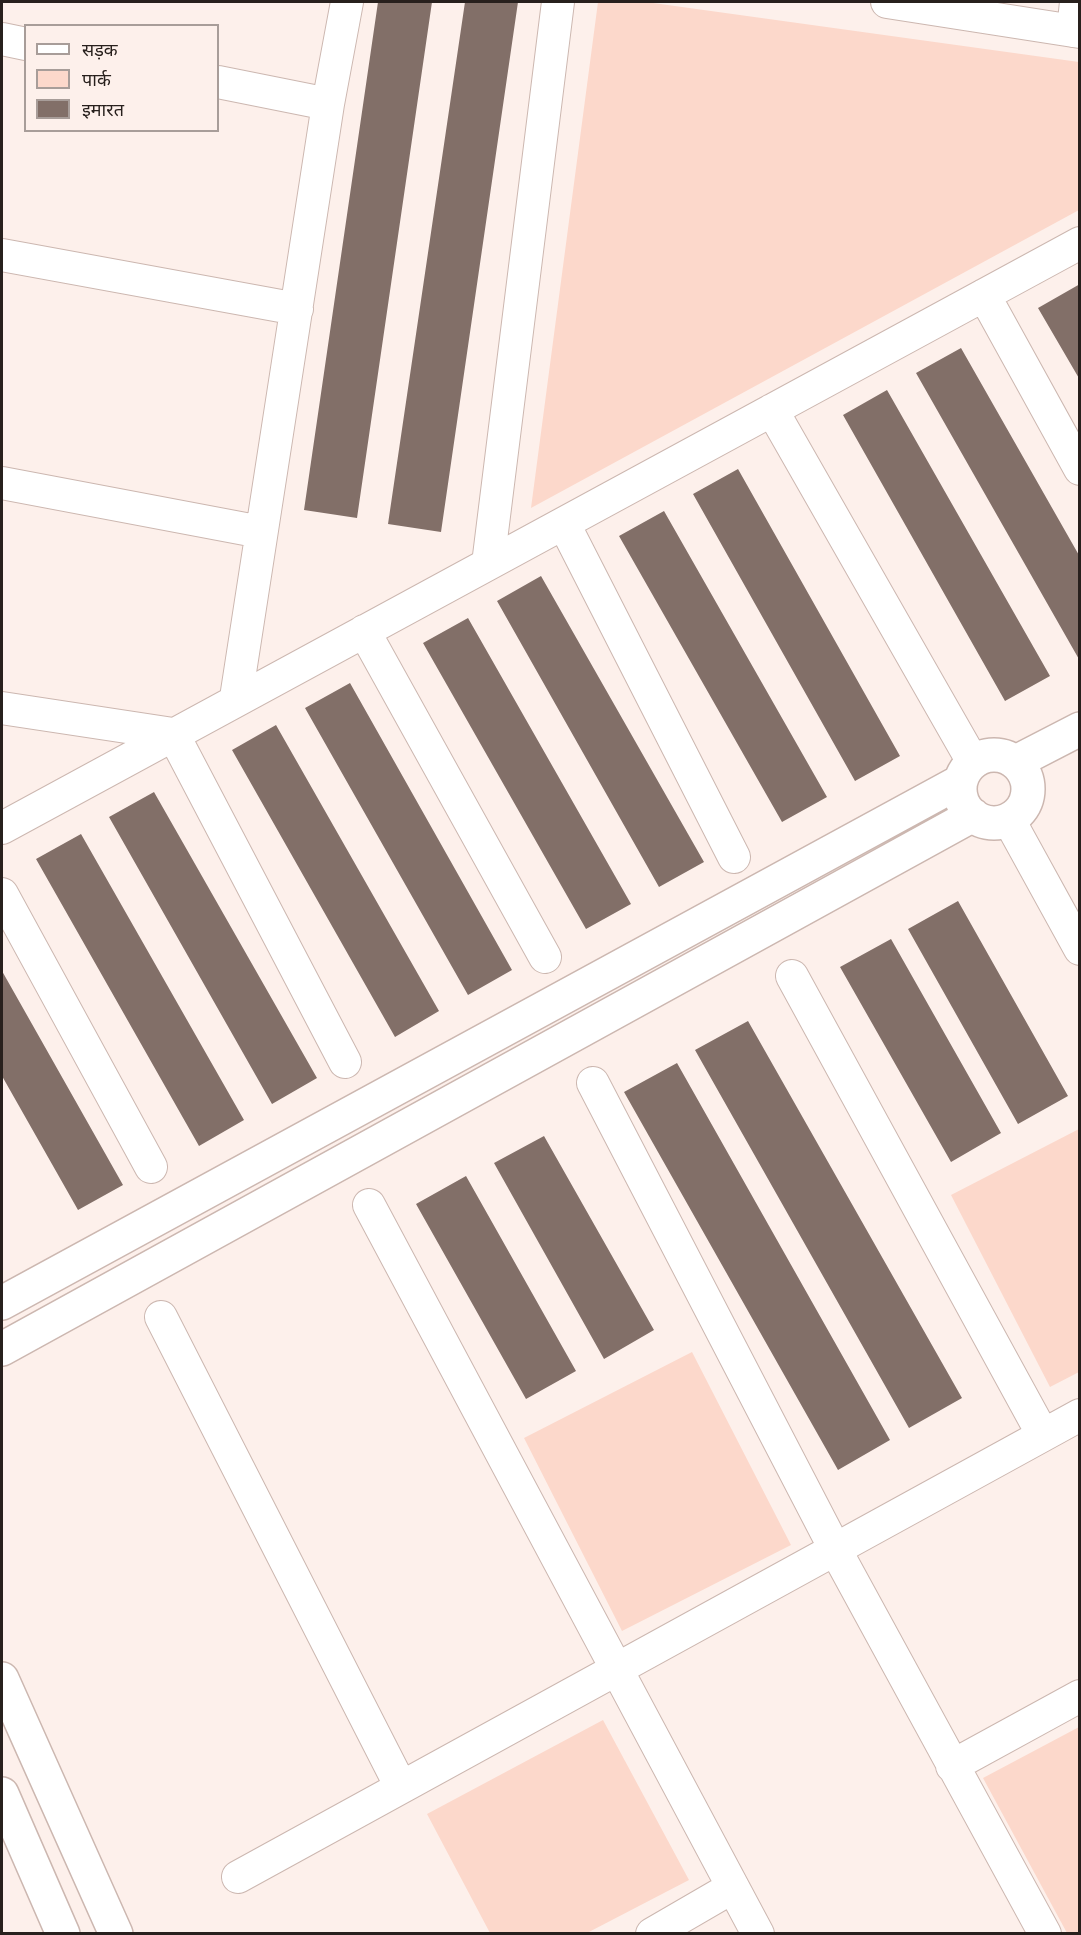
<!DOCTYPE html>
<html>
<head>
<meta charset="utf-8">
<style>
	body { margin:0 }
	#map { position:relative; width:1081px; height:1935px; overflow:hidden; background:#fdf0eb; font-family:"Noto Sans","Noto Sans Devanagari",sans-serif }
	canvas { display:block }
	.frame { position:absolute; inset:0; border:3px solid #28201d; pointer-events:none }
	.legend { position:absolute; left:24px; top:24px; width:195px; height:108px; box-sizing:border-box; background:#fdf0eb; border:2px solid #a89d99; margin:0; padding:8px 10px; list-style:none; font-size:18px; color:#28201d }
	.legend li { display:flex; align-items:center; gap:12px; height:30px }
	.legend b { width:30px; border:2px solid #a89d99 }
</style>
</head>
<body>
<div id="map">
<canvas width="1081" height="1935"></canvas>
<div class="frame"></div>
<ul class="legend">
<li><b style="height:8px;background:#fff"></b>सड़क</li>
<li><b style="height:16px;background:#fcd8cb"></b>पार्क</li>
<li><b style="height:16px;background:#826f68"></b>इमारत</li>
</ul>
</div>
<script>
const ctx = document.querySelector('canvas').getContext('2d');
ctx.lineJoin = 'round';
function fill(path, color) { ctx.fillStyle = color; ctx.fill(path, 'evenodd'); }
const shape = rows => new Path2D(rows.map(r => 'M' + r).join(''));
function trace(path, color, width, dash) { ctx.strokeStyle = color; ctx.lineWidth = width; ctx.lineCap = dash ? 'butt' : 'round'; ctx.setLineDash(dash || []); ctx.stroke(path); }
const green = shape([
	[598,2,646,2,1079,62,1079,210,531,508],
	[1079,1129,1079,1372,1050,1387,951,1195],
	[692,1352,791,1545,622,1631,524,1438],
	[603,1720,689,1880,587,1933,490,1933,427,1814],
	[1079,1727,1079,1933,1067,1933,983,1778]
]);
const building = shape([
	[378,2,432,2,357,518,304,510],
	[465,2,518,2,441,532,388,524],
	[1080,284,1080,380,1038,308],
	[961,348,1080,557,1080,661,916,373],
	[887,390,1050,676,1005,701,843,415],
	[738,469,900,756,855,781,693,494],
	[664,511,827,797,782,822,619,536],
	[541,576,704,862,659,887,497,601],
	[468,618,631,904,586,929,423,643],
	[350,683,512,970,468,995,305,708],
	[276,725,439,1011,395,1037,232,750],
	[154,792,317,1078,272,1104,109,817],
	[81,834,244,1120,199,1146,36,859],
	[958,901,1068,1096,1018,1124,908,929],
	[891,939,1001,1133,951,1162,840,967],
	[2,971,123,1185,78,1210,2,1076],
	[748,1021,962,1398,909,1428,695,1050],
	[677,1063,890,1440,838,1470,624,1092],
	[544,1136,654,1330,604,1359,494,1163],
	[466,1176,576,1371,526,1399,416,1204]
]);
const minor = shape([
	[887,2,1080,32],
	[1073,31,1076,2],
	[2,39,26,44],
	[218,82,328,104],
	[2,255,297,309],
	[984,295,1080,469],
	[772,410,973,762],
	[2,483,261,532],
	[564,524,734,857],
	[488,564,558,2],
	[364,631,545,957],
	[236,698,328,104,347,2],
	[2,708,173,734,345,1062],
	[1009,820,1080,949],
	[2,828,1080,243],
	[2,894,151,1167],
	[792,976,1043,1435],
	[593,1083,835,1549,1045,1934],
	[369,1205,758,1934],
	[161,1317,401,1787],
	[952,1766,1080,1696],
	[238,1877,1080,1415],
	[652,1934,733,1887]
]);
const tertiary = shape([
	'960 789a34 34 0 1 1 68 0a34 34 0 1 1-68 0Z',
	[1016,762,1080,729],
	[2,1303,961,781],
	[2,1349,973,815]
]);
const secondary = shape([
	[2,1679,116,1934],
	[2,1794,63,1934]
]);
fill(green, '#fcd8cb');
fill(building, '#826f68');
trace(minor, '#ccb7b0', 34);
trace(tertiary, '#ccb7b0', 36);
trace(secondary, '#ccb7b0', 36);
trace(minor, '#fff', 32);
trace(tertiary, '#fff', 33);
trace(secondary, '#fff', 33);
</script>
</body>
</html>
